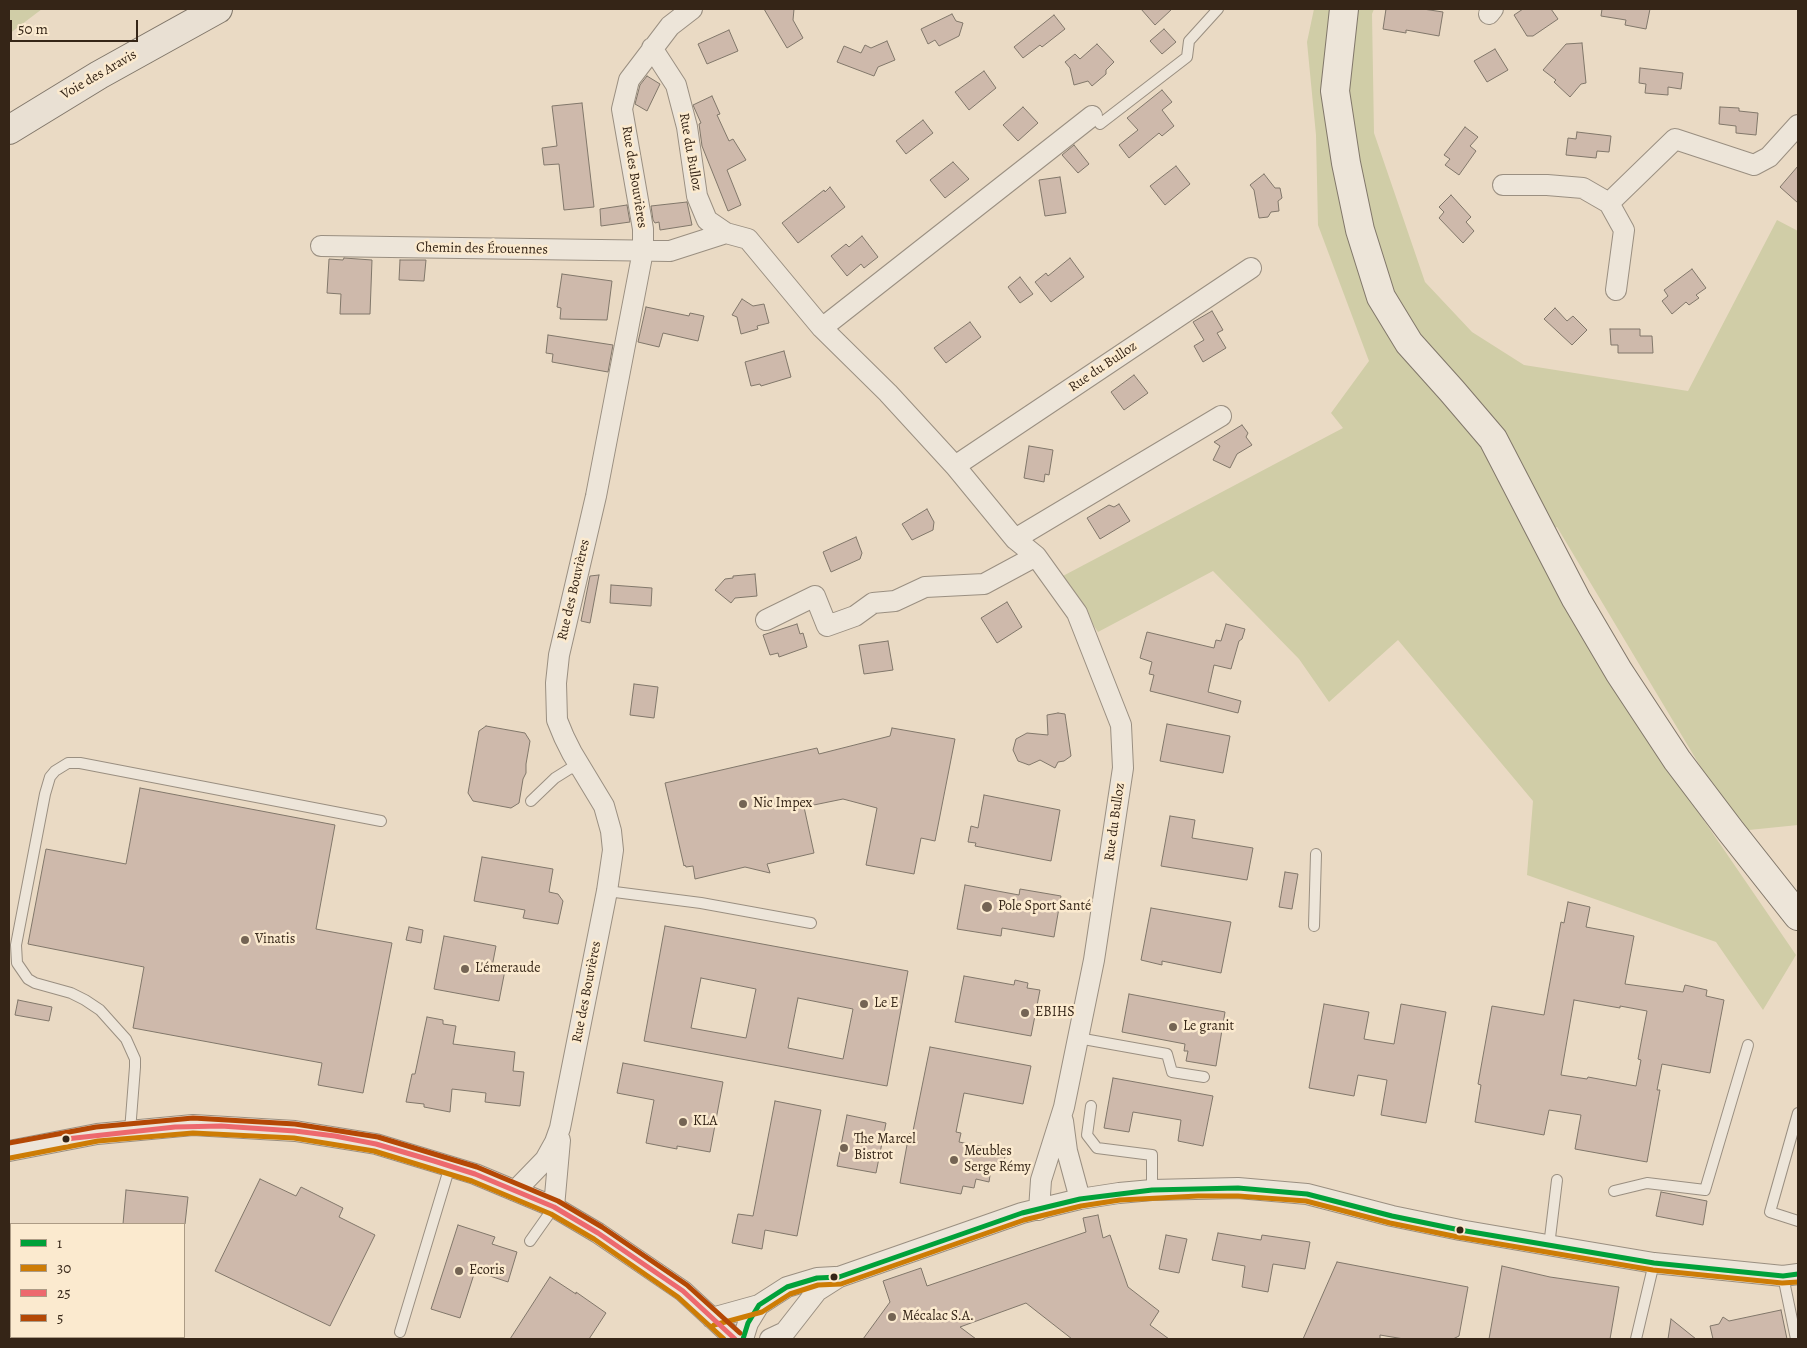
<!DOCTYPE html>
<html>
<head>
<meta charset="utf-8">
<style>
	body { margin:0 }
	#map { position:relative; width:1807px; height:1348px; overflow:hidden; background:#eadac4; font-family:Alegreya,serif }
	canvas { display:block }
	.frame { position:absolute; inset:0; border:10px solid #352517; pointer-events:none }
	.legend { position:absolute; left:10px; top:1223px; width:175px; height:115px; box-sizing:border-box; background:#fbeacf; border:1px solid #ac9b85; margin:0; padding:6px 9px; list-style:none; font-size:15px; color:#352517 }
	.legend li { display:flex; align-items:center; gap:10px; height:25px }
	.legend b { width:25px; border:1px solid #ac9b85 }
	.scale { position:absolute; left:10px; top:20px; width:128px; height:22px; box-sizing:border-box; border:2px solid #352517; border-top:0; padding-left:6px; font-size:15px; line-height:18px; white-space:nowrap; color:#352517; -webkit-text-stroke:4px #fbeacf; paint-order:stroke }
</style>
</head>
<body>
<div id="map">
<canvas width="1807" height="1348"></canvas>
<div class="frame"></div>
<ul class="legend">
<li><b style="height:6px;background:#00a13a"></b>1</li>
<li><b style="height:6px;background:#cd7c05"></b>30</li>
<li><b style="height:6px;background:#ed696e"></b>25</li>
<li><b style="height:6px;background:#b44805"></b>5</li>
</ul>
<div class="scale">50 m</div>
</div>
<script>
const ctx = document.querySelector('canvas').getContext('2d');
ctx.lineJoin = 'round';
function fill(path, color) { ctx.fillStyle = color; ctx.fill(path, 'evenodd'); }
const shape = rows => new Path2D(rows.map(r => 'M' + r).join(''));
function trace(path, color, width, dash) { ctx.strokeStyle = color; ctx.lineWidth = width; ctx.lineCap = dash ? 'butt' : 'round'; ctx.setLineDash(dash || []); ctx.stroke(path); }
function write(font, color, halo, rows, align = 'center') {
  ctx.font = font + ' Alegreya,serif'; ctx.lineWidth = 5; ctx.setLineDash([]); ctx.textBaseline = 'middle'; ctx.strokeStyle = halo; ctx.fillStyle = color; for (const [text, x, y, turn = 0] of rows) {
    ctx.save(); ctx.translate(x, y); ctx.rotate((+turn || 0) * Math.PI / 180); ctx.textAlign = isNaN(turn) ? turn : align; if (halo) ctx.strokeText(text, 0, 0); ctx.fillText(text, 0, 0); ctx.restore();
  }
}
const green = shape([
	[9,9,42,9,9,34],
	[1314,9,1374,9,1372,14,1374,133,1425,282,1472,332,1524,365,1688,391,1777,220,1798,231,1798,825,1739,831,1557,527,1530,537,1601,670,1796,955,1763,1010,1716,942,1527,875,1533,801,1398,640,1329,702,1299,659,1213,571,1098,632,1061,577,1343,428,1331,413,1369,361,1318,225,1316,135,1307,42]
]);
const building = shape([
	[764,9,794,9,793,20,803,38,787,48,764,9],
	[1141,9,1172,9,1155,25,1141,9],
	[1386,9,1423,9,1443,12,1439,36,1406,30,1406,33,1383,29,1386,9],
	[1523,9,1551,9,1558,19,1533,36,1527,36,1514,15,1523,9],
	[1602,9,1650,9,1646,29,1625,25,1626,20,1601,16,1602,9],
	[952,14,956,21,963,23,959,36,939,46,935,40,928,44,921,29,952,14],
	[1054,15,1065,29,1042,47,1040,45,1023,58,1014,47,1054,15],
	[1164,29,1176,42,1162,54,1150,41,1164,29],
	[729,30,738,51,707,64,698,44,729,30],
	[887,41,895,60,878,67,874,76,837,62,844,46,861,53,865,45,871,48,887,41],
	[1582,43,1586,83,1581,84,1570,97,1554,82,1556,80,1543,70,1566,44,1582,43],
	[1097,44,1114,62,1106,70,1106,74,1092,86,1088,81,1074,85,1070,68,1065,62,1075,54,1080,59,1097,44],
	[1495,49,1508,70,1487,82,1474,61,1495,49],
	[1640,68,1683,73,1681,89,1668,87,1668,95,1645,93,1646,84,1639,83,1640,68],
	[984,71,996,88,969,110,955,92,984,71],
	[647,76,660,84,647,111,635,104,640,85,647,76],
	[1162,90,1172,102,1162,110,1174,126,1162,136,1159,133,1129,158,1119,145,1138,130,1127,118,1162,90],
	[712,96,720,114,717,115,729,141,733,139,746,160,727,170,741,205,728,211,702,146,699,124,701,123,693,105,712,96],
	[582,103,594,207,564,210,559,164,544,165,542,148,557,146,552,106,582,103],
	[1023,107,1038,123,1018,141,1003,125,1023,107],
	[1720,107,1739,108,1739,111,1758,113,1756,135,1736,133,1736,126,1719,124,1720,107],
	[923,120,933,133,906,154,896,141,923,120],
	[1465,127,1478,137,1470,146,1476,151,1459,175,1445,165,1450,159,1444,155,1465,127],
	[1577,132,1611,136,1609,152,1597,151,1596,158,1566,155,1568,138,1576,139,1577,132],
	[1074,145,1089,164,1078,173,1062,155,1074,145],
	[953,162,969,179,945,198,930,180,953,162],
	[1176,166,1190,184,1165,205,1150,186,1176,166],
	[1798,166,1798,203,1780,187,1798,166],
	[1264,174,1275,188,1280,188,1282,198,1278,201,1279,211,1271,212,1268,217,1259,218,1254,190,1250,185,1264,174],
	[1060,177,1066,213,1045,216,1039,180,1060,177],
	[830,187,845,207,798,243,782,223,824,190,825,192,830,187],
	[1451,195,1471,217,1466,222,1474,231,1463,243,1439,218,1444,212,1439,207,1451,195],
	[687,202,692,225,660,230,659,222,655,223,653,220,651,206,687,202],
	[627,205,630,222,601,226,600,209,627,205],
	[862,236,878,257,864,268,861,264,847,276,831,256,846,244,849,247,862,236],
	[344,258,372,260,370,314,340,314,341,294,327,293,329,259,343,260,344,258],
	[1070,258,1084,277,1051,302,1035,282,1046,273,1048,276,1070,258],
	[400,260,426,260,424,281,399,280,400,260],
	[1692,269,1706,288,1696,295,1699,298,1689,305,1686,302,1672,314,1662,301,1668,296,1664,290,1692,269],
	[562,274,612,281,607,320,560,319,561,308,557,307,562,274],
	[1020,277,1033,294,1020,303,1008,287,1020,277],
	[742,299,753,306,764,304,769,323,757,326,758,329,741,334,737,317,732,315,742,299],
	[646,307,689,316,690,313,704,316,698,341,663,333,659,347,638,342,646,307],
	[1555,308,1567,321,1573,316,1587,330,1572,345,1544,319,1555,308],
	[1212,311,1223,330,1217,333,1226,348,1203,362,1194,346,1204,340,1193,322,1212,311],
	[970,322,981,337,946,363,934,348,970,322],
	[1610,329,1640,329,1640,336,1652,336,1653,353,1618,353,1618,345,1611,345,1610,329],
	[548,335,613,345,608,372,552,362,553,354,546,353,548,335],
	[784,351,791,377,761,386,760,384,751,386,745,362,784,351],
	[1134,375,1148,393,1124,410,1111,392,1134,375],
	[1242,425,1248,433,1246,437,1252,445,1237,454,1230,468,1213,460,1220,446,1214,442,1242,425],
	[1029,446,1053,450,1049,475,1045,474,1044,482,1024,478,1029,446],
	[1119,504,1130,521,1100,539,1087,518,1109,505,1114,507,1119,504],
	[927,509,934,522,933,530,912,540,902,524,927,509],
	[856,537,862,553,860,559,831,572,823,552,856,537],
	[755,574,757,596,735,598,731,603,715,590,725,579,733,578,733,576,755,574],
	[599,575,590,623,581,621,590,576,599,575],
	[611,585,652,588,651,606,610,603,611,585],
	[1007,602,1022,627,997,643,981,618,1007,602],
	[797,624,800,634,803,633,807,647,779,657,778,653,770,655,763,635,797,624],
	[1226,624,1245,629,1242,639,1239,641,1231,669,1214,665,1208,692,1241,701,1238,713,1150,691,1154,675,1149,674,1152,662,1140,658,1147,632,1214,648,1216,640,1221,641,1226,624],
	[888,641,893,670,864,674,859,645,888,641],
	[634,684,658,687,654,718,630,715,634,684],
	[1058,713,1065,714,1071,756,1064,761,1058,762,1055,768,1040,760,1029,765,1018,761,1013,750,1016,739,1027,733,1048,735,1047,715,1058,713],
	[1167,724,1230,736,1223,773,1160,761,1167,724],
	[486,726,525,733,530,741,526,764,526,773,523,779,519,803,511,808,473,801,468,793,479,731,486,726],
	[892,728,955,739,935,841,921,838,914,874,866,865,877,808,843,799,804,807,814,853,767,864,770,873,745,867,695,879,693,866,686,867,685,865,684,866,665,783,817,748,819,754,890,736,892,728],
	[140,788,335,825,316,929,392,943,363,1093,318,1085,322,1063,133,1028,144,967,28,944,46,849,126,864,140,788],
	[984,795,1060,810,1051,861,975,846,976,843,968,842,971,826,978,828,984,795],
	[1170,816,1195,820,1192,838,1253,848,1247,880,1161,866,1170,816],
	[482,857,553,869,549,892,558,894,563,901,558,924,523,918,525,910,474,901,482,857],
	[1285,872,1298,874,1292,909,1279,907,1285,872],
	[965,885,1019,895,1020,889,1061,896,1054,937,1002,928,1001,936,957,929,965,885],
	[1568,902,1590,907,1586,927,1634,936,1625,984,1683,992,1685,985,1707,990,1706,996,1724,1000,1710,1073,1662,1064,1657,1090,1660,1090,1647,1162,1575,1149,1581,1115,1549,1110,1544,1135,1475,1122,1481,1085,1478,1084,1492,1006,1544,1015,1561,922,1564,923,1568,902],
	[1574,1000,1620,1008,1620,1006,1647,1011,1638,1059,1641,1060,1636,1086,1588,1077,1587,1079,1561,1075,1574,1000],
	[1151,908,1231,922,1221,973,1162,961,1162,965,1141,960,1151,908],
	[665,926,908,971,887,1086,644,1041,665,926],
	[701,978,756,989,746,1038,691,1028,701,978],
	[798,998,853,1009,843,1059,788,1048,798,998],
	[409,927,423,930,421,943,406,940,409,927],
	[444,936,496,946,491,972,506,965,499,1001,434,989,444,936],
	[964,976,1014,985,1015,980,1028,983,1027,988,1040,990,1031,1036,955,1022,964,976],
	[1129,994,1225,1012,1216,1066,1186,1061,1188,1051,1184,1051,1185,1044,1122,1032,1129,994],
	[18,1000,52,1007,49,1021,15,1015,18,1000],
	[1324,1004,1369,1012,1364,1039,1394,1044,1401,1004,1446,1012,1426,1123,1381,1115,1387,1080,1358,1075,1354,1096,1309,1088,1324,1004],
	[427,1017,443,1020,443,1024,456,1026,453,1044,515,1052,513,1071,524,1072,520,1106,485,1102,486,1093,452,1089,450,1112,424,1107,424,1104,406,1102,412,1074,415,1074,427,1017],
	[930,1047,1031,1066,1023,1104,964,1093,956,1132,961,1133,959,1142,1006,1151,1002,1171,991,1169,989,1182,976,1179,974,1188,963,1186,961,1194,900,1183,909,1134,913,1131,930,1047],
	[623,1063,723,1082,710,1152,677,1146,677,1149,646,1143,654,1100,617,1093,623,1063],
	[1113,1078,1213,1096,1203,1146,1178,1141,1181,1120,1133,1112,1129,1132,1104,1128,1113,1078],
	[775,1101,821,1110,797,1236,765,1230,762,1249,732,1243,738,1214,753,1216,775,1101],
	[847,1115,886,1123,876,1173,837,1166,847,1115],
	[260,1179,296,1196,301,1187,343,1208,339,1217,375,1235,330,1326,215,1271,260,1179],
	[126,1190,188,1197,185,1224,123,1224,126,1190],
	[1661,1192,1707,1201,1703,1225,1656,1216,1661,1192],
	[1098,1215,1103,1238,1110,1235,1128,1287,1159,1311,1150,1325,1169,1339,1072,1339,1026,1303,960,1327,976,1339,863,1339,890,1302,883,1281,921,1268,927,1286,1086,1232,1083,1218,1098,1215],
	[458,1225,495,1237,492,1244,517,1252,508,1282,475,1271,460,1318,431,1309,458,1225],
	[1218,1233,1261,1240,1262,1235,1310,1242,1305,1269,1273,1264,1268,1292,1242,1287,1245,1266,1212,1260,1218,1233],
	[1166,1235,1187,1239,1179,1273,1159,1269,1166,1235],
	[1337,1262,1468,1287,1459,1336,1453,1339,1404,1339,1380,1335,1380,1339,1303,1339,1337,1262],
	[1502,1266,1550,1277,1619,1287,1610,1339,1489,1339,1502,1266],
	[550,1277,576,1294,576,1292,606,1313,589,1339,510,1339,550,1277],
	[1781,1310,1787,1339,1713,1339,1710,1326,1719,1324,1723,1317,1729,1321,1781,1310],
	[1671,1319,1696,1339,1668,1339,1671,1319]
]);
const service = shape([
	[1100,124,1187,57,1189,41,1218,9],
	[531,801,555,778,571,768,582,770],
	[607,891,701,903,811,923],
	[1314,926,1316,854],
	[1078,1038,1167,1054,1172,1072,1204,1077],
	[1091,1106,1087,1135,1097,1148,1152,1155,1152,1190],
	[1798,1113,1770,1212,1798,1221],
	[130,1131,135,1067,135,1059,126,1039,100,1010,85,1000,71,993,35,983,28,979,17,963,16,945,45,794,50,777,55,771,68,763,80,763,381,821],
	[1614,1191,1647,1183,1705,1190,1748,1045],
	[530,1241,554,1207],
	[1549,1246,1557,1180],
	[1783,1276,1796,1339],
	[400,1332,450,1166],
	[1636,1339,1654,1263]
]);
const minor = shape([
	[1489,14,1493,9],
	[652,48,676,85,687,127,697,196,707,220,726,233,748,239,822,328,888,393,955,466,1015,539,1036,556,1077,613,1121,725,1123,768,1094,960,1064,1107,1041,1180,1039,1210],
	[1503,185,1547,185,1583,188,1609,203],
	[321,246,670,251,726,233],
	[1616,290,1624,230,1609,203,1675,139,1754,165,1769,157,1798,125],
	[822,328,1092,116],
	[955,466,1251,268],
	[1015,539,1221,416],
	[766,620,815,596,827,626,855,616,873,603,895,601,925,587,984,584,1036,556],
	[1063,1121,1067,1151,1080,1199],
	[9,1151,97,1134,193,1125,295,1131,376,1144,475,1174,554,1207,598,1233,683,1291,735,1339],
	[515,1191,545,1160,555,1142,560,1128,607,891,613,850,611,831,604,806,572,753,564,737,557,720,556,683,559,655,596,496,643,251,643,229,622,109,629,80,670,26,692,9],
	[554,1207,560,1140],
	[712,1318,759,1305,787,1287,817,1278,835,1277],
	[743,1339,748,1323,759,1305],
	[770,1339,785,1332,817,1291,839,1277,1022,1213,1080,1199,1119,1193,1152,1190,1238,1188,1307,1194,1392,1216,1460,1230,1571,1249,1654,1263,1783,1276,1798,1274]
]);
const secondary = shape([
	[1344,9,1335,91,1346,163,1360,230,1381,297,1409,343,1452,391,1493,439,1576,599,1619,672,1677,760,1730,830,1798,916]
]);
const trunk = shape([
	[9,130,99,75,218,9]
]);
const bus1 = shape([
	[743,1339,748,1323,759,1305,787,1287,817,1278,839,1277,1022,1213,1080,1199,1152,1190,1238,1188,1307,1194,1392,1216,1460,1230,1654,1263,1783,1276,1798,1274]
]);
const bus2 = shape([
	[10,1158,98,1141,193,1133,294,1138,374,1151,472,1181,551,1214,594,1239,678,1297,724,1339],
	[714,1325,762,1312,790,1294,818,1285,841,1284,1024,1220,1081,1206,1120,1200,1198,1196,1238,1196,1306,1201,1390,1223,1458,1237,1653,1270,1782,1283,1798,1282]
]);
const bus3 = shape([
	[66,1139,175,1127,221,1126,295,1131,335,1136,376,1144,434,1161,475,1174,554,1207,598,1233,683,1291,735,1339]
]);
const bus4 = shape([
	[9,1143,96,1127,193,1118,295,1124,378,1137,477,1167,558,1201,602,1227,687,1285,740,1333]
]);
const markers = [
	[743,804,5,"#746454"],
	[987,907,6,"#746454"],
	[245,940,5,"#746454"],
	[465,969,5,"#746454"],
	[864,1004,5,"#746454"],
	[1025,1013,5,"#746454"],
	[1173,1027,5,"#746454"],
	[683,1122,5,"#746454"],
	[66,1139,4.5,"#352517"],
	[844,1148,5,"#746454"],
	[954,1160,5,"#746454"],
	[1460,1230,4.5,"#352517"],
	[459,1271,5,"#746454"],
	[834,1277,4.5,"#352517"],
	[892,1317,5,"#746454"]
];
const streetNames = [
	["Voie des Aravis",99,75,-30],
	["Rue du Bulloz",690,152,80],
	["Rue des Bouvières",634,177,81],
	["Chemin des Érouennes",482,249,1],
	["Rue du Bulloz",1103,367,-34],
	["Rue des Bouvières",574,590,-77],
	["Rue du Bulloz",1115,822,-82],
	["Rue des Bouvières",587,992,-79]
];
const poiNames = [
	["Nic Impex",753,804],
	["Pole Sport Santé",998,907],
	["Vinatis",255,940],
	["L'émeraude",475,969],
	["Le E",874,1004],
	["EBIHS",1035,1013],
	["Le granit",1183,1027],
	["KLA",693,1122],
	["The Marcel",854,1140],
	["Bistrot",854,1156],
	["Meubles",964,1152],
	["Serge Rémy",964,1168],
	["Ecoris",469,1271],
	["Mécalac S.A.",902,1317]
];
fill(green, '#d0cda7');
fill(building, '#ceb9ab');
trace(building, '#81776a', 1);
trace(service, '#9a8f81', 12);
trace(minor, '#9a8f81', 22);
trace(secondary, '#81776a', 30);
trace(trunk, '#81776a', 30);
trace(service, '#ede5d9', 10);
trace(minor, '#ede5d9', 20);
trace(secondary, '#ede5d9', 28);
trace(trunk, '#e9e0d3', 28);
trace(bus1, '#00a13a', 5);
trace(bus2, '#cd7c05', 5);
trace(bus3, '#ed696e', 5);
trace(bus4, '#b44805', 5);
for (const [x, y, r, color] of markers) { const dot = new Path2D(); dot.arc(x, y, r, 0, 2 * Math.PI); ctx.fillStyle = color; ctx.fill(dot); trace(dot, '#fbeacf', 2); }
write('14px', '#352517', '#fbeacf', streetNames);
write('14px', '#352517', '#fbeacf', poiNames, 'left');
</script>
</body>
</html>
